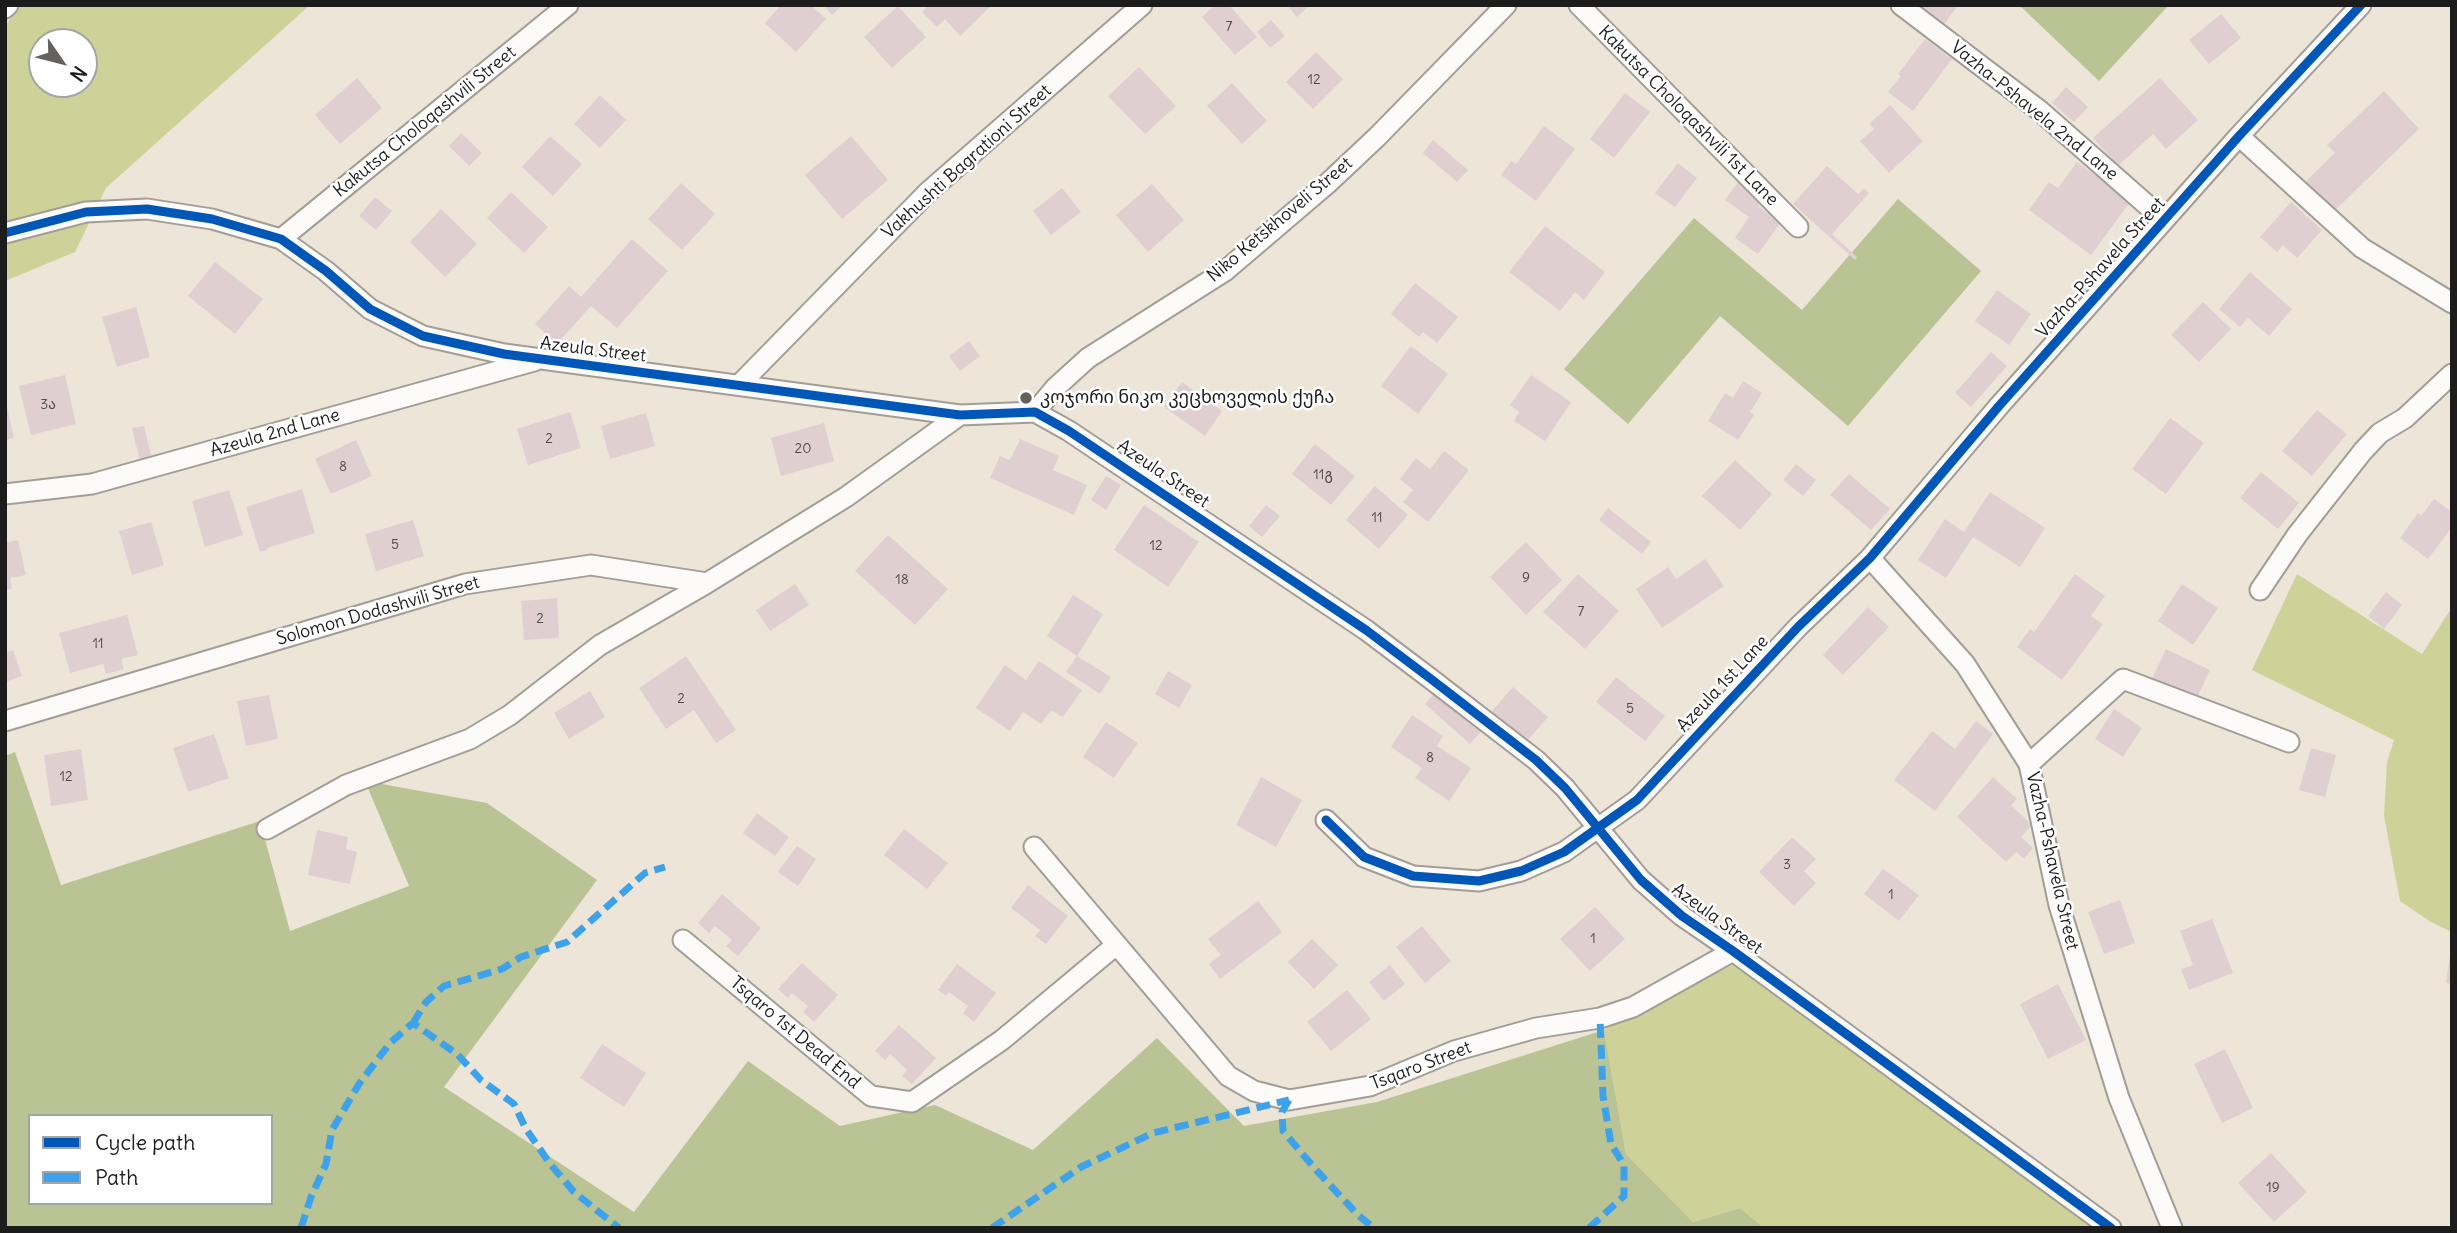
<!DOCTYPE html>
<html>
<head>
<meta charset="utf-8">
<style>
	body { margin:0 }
	#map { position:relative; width:2457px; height:1233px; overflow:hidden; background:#ede5d8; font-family:Delius,sans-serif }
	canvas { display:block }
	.frame { position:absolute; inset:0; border:7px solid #1c1c1c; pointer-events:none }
	.legend { position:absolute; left:28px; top:1114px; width:245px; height:91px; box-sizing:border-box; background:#fff; border:2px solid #a4a4a4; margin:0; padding:9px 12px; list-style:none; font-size:21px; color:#1c1c1c }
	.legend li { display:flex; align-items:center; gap:14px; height:35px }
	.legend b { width:35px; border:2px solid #a4a4a4 }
	.north { position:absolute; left:28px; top:28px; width:70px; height:70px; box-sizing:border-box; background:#fff; border:2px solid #a4a4a4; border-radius:50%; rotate:125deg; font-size:19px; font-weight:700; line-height:28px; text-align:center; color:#1c1c1c }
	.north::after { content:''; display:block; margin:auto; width:24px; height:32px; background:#65625e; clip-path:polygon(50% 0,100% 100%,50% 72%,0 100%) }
</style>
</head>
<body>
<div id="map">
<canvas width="2457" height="1233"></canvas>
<div class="frame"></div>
<ul class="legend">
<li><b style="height:9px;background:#0057b8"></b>Cycle path</li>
<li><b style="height:9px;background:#3da2ea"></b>Path</li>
</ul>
<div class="north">N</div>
</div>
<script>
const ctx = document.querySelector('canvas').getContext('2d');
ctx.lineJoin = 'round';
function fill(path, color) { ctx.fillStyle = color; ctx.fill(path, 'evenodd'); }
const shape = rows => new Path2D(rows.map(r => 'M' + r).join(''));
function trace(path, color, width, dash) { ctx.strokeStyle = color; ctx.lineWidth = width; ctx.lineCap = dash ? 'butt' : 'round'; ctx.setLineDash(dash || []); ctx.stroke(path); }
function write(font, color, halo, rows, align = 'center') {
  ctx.font = font + ' Delius,"Noto Sans Georgian",sans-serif'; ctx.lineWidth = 5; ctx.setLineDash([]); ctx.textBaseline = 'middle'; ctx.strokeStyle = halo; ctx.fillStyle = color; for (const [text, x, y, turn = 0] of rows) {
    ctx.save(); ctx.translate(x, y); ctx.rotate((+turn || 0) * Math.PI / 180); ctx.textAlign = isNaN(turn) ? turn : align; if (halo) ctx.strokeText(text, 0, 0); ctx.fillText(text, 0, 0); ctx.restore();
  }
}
const green = shape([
	[12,5,310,5,106,188,75,252,5,281,5,26,17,10],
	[42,42,84,42,84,84,42,84],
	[2297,574,2422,654,2452,607,2452,932,2431,922,2400,901,2384,816,2387,762,2394,740,2252,670],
	[1734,964,2093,1228,1764,1228,1740,1208,1693,1222,1626,1154,1604,1030]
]);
const forest = shape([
	[2019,5,2169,5,2099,81],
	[1898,199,1981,271,1848,426,1720,316,1628,424,1564,369,1694,218,1802,310],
	[15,752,61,885,260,821,290,931,409,886,365,781,487,803,597,880,444,1087,634,1212,748,1061,840,1126,935,1105,1033,1150,1157,1038,1244,1126,1377,1102,1604,1030,1626,1154,1693,1222,1740,1208,1764,1228,5,1228,5,756],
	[30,1116,271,1116,271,1203,30,1203]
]);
const building = shape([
	[781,5,811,5,826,19,796,52,765,23],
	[823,5,843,5,832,15],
	[929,5,992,5,960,36,945,19,937,27,922,12],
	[1215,5,1229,5,1257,37,1235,55,1202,17],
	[1287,5,1310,5,1297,17],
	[1923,5,1958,5,1943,26,1920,9],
	[898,6,926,37,892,68,864,37],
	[2221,14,2241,38,2209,64,2189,40],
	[1271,20,1285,36,1270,48,1257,32],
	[1925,39,1952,59,1913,111,1888,92,1901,76,1898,74],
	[1316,52,1343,79,1313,109,1286,82],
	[1139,67,1176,106,1145,134,1108,96],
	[357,78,382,108,340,144,315,115],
	[2160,78,2198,120,2166,149,2153,134,2118,166,2093,138],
	[1232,83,1267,121,1242,144,1207,106],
	[2066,87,2088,107,2074,122,2052,103],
	[2384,91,2419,129,2331,214,2303,184,2335,153,2327,145],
	[1625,93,1650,112,1614,158,1590,139],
	[600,95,626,120,600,148,574,124],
	[1890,105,1923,141,1889,173,1860,141,1874,129,1869,124],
	[1544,126,1575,149,1536,201,1501,175,1511,161,1516,164],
	[461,133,482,153,469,166,449,146],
	[550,136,582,164,553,196,522,167],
	[851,136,888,180,842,219,805,175],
	[1433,140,1468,170,1457,182,1423,153],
	[2077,162,2131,201,2091,255,2029,210,2049,182,2058,188],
	[1678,163,1697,178,1675,207,1655,193],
	[1827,166,1858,194,1864,188,1869,193,1832,234,1857,257,1855,260,1793,204],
	[1738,182,1762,199,1758,206,1781,222,1758,254,1735,238,1749,217,1725,200],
	[681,183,715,214,682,250,648,219],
	[1152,184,1184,220,1148,252,1116,215],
	[1062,188,1081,212,1051,235,1033,211],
	[511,192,548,227,524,253,487,218],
	[375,197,392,211,376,230,359,216],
	[2291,202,2322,230,2297,258,2283,245,2277,252,2260,237],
	[441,209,477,244,445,277,410,242],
	[1545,226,1605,272,1584,300,1575,292,1560,311,1509,272],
	[632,239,668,271,617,328,591,306,557,344,535,324,569,286,581,297],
	[215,262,263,299,235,334,188,296],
	[2250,272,2292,309,2269,336,2248,318,2240,327,2219,309],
	[1415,283,1458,317,1437,343,1423,332,1419,337,1391,314],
	[1997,290,2031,314,2009,345,1975,321],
	[2203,302,2231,329,2199,362,2171,335],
	[136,307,150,357,117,367,102,317],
	[969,341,980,356,960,371,949,356],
	[1411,346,1448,374,1418,414,1381,386],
	[1991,352,2007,366,1971,407,1955,393],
	[65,375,76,424,31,435,19,386],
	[1531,375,1571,402,1545,441,1514,421,1519,412,1510,405],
	[1743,381,1762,393,1750,412,1754,415,1738,440,1708,421,1725,393,1733,398],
	[1182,382,1222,411,1205,436,1164,407],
	[5,398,14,438,5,440],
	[2317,410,2347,434,2312,476,2282,451],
	[570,412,581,448,528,465,517,429],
	[646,413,655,446,610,459,601,426],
	[2170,418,2204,443,2166,494,2132,469],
	[824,423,834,461,781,476,771,438],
	[144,426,151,455,149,459,140,462,132,428],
	[1020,439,1059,456,1053,470,1087,485,1074,515,990,478,1000,456,1010,460],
	[356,440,372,476,331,494,315,459],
	[1315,444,1355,476,1331,505,1292,474],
	[1444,451,1469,470,1428,522,1403,502,1413,490,1400,479,1416,458,1430,469],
	[1735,460,1772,494,1740,530,1702,496],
	[1796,464,1816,480,1803,496,1783,480],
	[2261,472,2299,503,2278,529,2240,498],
	[1849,474,1890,509,1871,530,1830,495],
	[1106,476,1121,485,1106,510,1091,500],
	[1375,486,1408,515,1379,549,1346,520],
	[302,489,315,533,267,548,267,550,260,552,246,507],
	[229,490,243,535,205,547,192,501],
	[1990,492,2045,528,2020,567,1973,537,1946,578,1918,560,1945,519,1964,532],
	[2434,499,2452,512,2452,527,2428,559,2400,538,2418,513,2421,516],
	[1144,505,1199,542,1168,587,1114,550],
	[1266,505,1280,516,1262,537,1249,526],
	[1608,508,1651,542,1642,554,1599,520],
	[413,520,424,556,376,571,365,534],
	[151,522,164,565,132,575,119,531],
	[888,535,948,589,915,625,855,571],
	[18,540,26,575,10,578,12,589,5,590,5,543],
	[1526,542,1562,580,1526,615,1490,577],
	[1705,559,1724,586,1662,628,1636,589,1668,567,1676,579],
	[1578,574,1619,611,1585,649,1543,612],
	[2075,574,2105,596,2091,616,2103,624,2062,680,2017,647,2030,629,2034,632],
	[795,584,809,605,770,631,756,610],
	[2182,584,2218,608,2193,645,2158,621],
	[2386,592,2402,605,2384,629,2368,616],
	[1073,595,1103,614,1077,656,1111,677,1100,694,1066,672,1077,656,1047,636],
	[557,598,559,638,524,640,521,601],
	[1868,607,1889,627,1843,675,1823,655],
	[127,615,138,655,121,659,124,669,106,674,103,664,70,673,59,633],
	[2166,649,2210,670,2195,702,2151,681],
	[13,650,22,676,5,682,5,653],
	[686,656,736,730,716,743,694,710,666,729,639,688],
	[1039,661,1082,690,1063,717,1051,710,1041,724,1023,712,1010,731,976,708,1005,665,1026,680],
	[1168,671,1192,685,1179,708,1155,694],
	[1616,677,1665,716,1645,741,1596,702],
	[1513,687,1548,717,1527,741,1492,711],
	[1437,690,1482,730,1470,744,1425,704],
	[590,691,605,717,569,739,554,713],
	[269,695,278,739,246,746,237,701],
	[2114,709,2142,728,2123,757,2095,739],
	[1412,715,1443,736,1437,746,1471,768,1449,801,1415,778,1422,768,1391,747],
	[1976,721,1993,734,1935,811,1894,780,1932,731,1955,749],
	[1106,722,1138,743,1114,778,1083,757],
	[214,734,229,778,188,792,173,748],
	[2311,748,2336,755,2325,797,2299,790],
	[81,749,88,800,51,806,44,755],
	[1261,777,1302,800,1276,847,1236,825],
	[1993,777,2017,799,2011,805,2032,825,2021,837,2033,848,2024,859,2016,852,2006,862,1957,817],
	[757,813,789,837,775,856,743,833],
	[904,829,948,863,927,889,884,855],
	[317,830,348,837,346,849,357,852,350,884,308,875],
	[1792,837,1816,859,1804,871,1816,883,1794,906,1759,872],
	[797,846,816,859,798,886,778,872],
	[1883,869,1919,895,1899,921,1864,894],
	[1028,885,1068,916,1046,944,1035,936,1040,930,1011,908],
	[722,894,761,928,738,956,726,946,732,940,715,926,709,933,698,923],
	[2120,900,2135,943,2104,954,2088,912],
	[1258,901,1282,932,1220,979,1209,964,1221,955,1208,939],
	[1595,907,1625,939,1590,971,1560,939],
	[2212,919,2233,973,2189,990,2181,969,2193,965,2180,931],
	[1422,926,1451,961,1425,983,1396,947],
	[1312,939,1338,965,1314,989,1288,962],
	[2450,954,2452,954,2452,984,2446,983],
	[802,963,838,995,814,1022,803,1012,808,1006,792,993,788,998,778,989],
	[957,964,996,993,974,1022,963,1013,968,1006,949,992,946,996,938,990],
	[1390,965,1405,984,1384,1001,1369,982],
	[2058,984,2086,1040,2048,1059,2020,1004],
	[1347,990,1371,1019,1331,1051,1307,1022],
	[899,1025,936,1058,912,1084,902,1076,907,1070,890,1054,885,1060,875,1051],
	[602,1044,646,1073,624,1107,580,1078],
	[2225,1049,2253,1108,2222,1123,2194,1064],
	[2271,1153,2307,1192,2274,1222,2238,1183]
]);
const minor = shape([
	[1579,5,1798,227],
	[1901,5,2039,110,2164,220],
	[5,8,8,5],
	[2239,136,2362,248,2452,303],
	[5,233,86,212,147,209,212,219,281,239,326,271,370,309,423,336,504,354,960,415,1035,412,1069,431,1366,630,1431,679,1536,760,1565,788,1641,880,1682,916,1733,951,2111,1228],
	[281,239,568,5],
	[739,385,928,192,1142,5],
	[1035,412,1055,388,1088,358,1225,271,1327,184,1377,137,1506,5],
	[5,494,92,484,534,361],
	[1870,558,1965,664,2029,764,2059,905,2119,1098,2172,1228],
	[2260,590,2297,535,2363,451,2380,433,2405,418,2452,374],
	[5,721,465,584,591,565,707,583,846,497,960,415],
	[2029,764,2123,679,2289,742],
	[1326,820,1364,857,1413,876,1479,881,1521,871,1564,852,1637,800,1798,627,1870,558,1999,406,2239,136,2361,5],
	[267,829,346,785,470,739,510,715,600,645,707,583],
	[1034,847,1228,1076,1254,1091,1289,1100,1370,1086,1454,1051,1536,1028,1600,1018,1633,1007,1733,951],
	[683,940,871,1096,912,1102,1002,1040,1116,945]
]);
const quiet = shape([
	[413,1023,426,1002,444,986,502,969,521,957,567,942,645,873,665,867],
	[1289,1100,1282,1112,1283,1131,1317,1171,1358,1215,1374,1228],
	[301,1228,311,1197,326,1164,332,1130,359,1084,390,1043,413,1023,457,1054,481,1080,514,1104,526,1129,551,1165,574,1192,619,1228],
	[992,1228,1081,1167,1153,1133,1289,1100],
	[1589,1228,1624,1196,1624,1165,1611,1144,1603,1096,1600,1018]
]);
const cycleway = shape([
	[5,233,86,212,147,209,212,219,281,239,326,271,370,309,423,336,504,354,960,415,1035,412,1069,431,1366,630,1431,679,1536,760,1565,788,1641,880,1682,916,1733,951,2111,1228],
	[1326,820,1364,857,1413,876,1479,881,1521,871,1564,852,1637,800,1798,627,1870,558,1999,406,2239,136,2361,5]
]);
const markers = [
	[1026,398,7,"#65625e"]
];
const numberNames = [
	["7",1229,27],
	["12",1314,80],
	["3ა",48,405],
	["2",549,439],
	["20",803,449],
	["8",343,467],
	["11გ",1323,475],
	["11",1377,518],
	["5",395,545],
	["12",1156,546],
	["9",1526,578],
	["18",902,580],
	["7",1581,612],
	["2",540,619],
	["11",98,644],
	["2",681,699],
	["5",1630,709],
	["8",1430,758],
	["12",66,777],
	["3",1787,865],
	["1",1891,895],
	["1",1593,939],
	["19",2273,1188]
];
const streetNames = [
	["Vazha-Pshavela 2nd Lane",2034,111,39],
	["Kakutsa Choloqashvili 1st Lane",1688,116,45],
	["Kakutsa Choloqashvili Street",425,122,-39],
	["Vakhushti Bagrationi Street",967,162,-42],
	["Niko Ketskhoveli Street",1280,220,-40],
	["Vazha-Pshavela Street",2101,268,-48],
	["Azeula Street",593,350,7],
	["Azeula 2nd Lane",275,433,-16],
	["Azeula Street",1163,474,34],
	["Solomon Dodashvili Street",378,611,-16],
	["Azeula 1st Lane",1723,684,-47],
	["Vazha-Pshavela Street",2052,861,77],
	["Azeula Street",1717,919,36],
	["Tsqaro 1st Dead End",795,1033,40],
	["Tsqaro Street",1421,1066,-21]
];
const poiNames = [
	["კოჯორი ნიკო კეცხოველის ქუჩა",1040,398]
];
fill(green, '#ced298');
fill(forest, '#bac393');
fill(building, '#e0cfd1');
trace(minor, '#a29d95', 23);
trace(minor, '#fcfbf9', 19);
trace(quiet, '#3da2ea', 7, [14, 7]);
trace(cycleway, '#0057b8', 9);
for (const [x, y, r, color] of markers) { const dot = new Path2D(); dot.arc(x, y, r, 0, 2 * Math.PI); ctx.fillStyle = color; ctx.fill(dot); trace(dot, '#fff', 2.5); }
write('14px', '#4d4949', null, numberNames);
write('18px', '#1c1c1c', '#fff', streetNames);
write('18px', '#1c1c1c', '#fff', poiNames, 'left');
</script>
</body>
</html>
